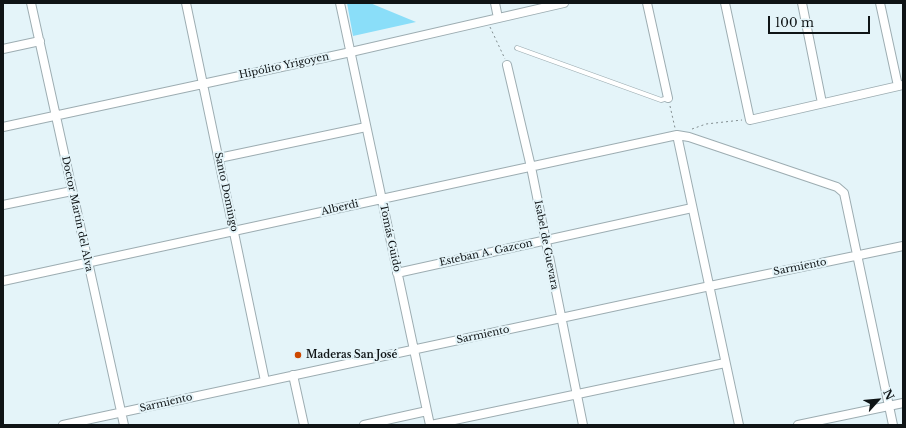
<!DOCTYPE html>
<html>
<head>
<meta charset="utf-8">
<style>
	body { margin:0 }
	#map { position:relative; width:906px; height:428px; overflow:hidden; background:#e4f4f9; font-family:"Libre Baskerville",serif }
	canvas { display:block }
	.frame { position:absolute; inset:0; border:4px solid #0f1416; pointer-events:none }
	.north { position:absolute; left:858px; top:380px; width:40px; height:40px; -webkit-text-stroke:3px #e4f4f9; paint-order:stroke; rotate:63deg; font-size:11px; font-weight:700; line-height:16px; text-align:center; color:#0f1416 }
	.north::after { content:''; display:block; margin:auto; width:14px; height:18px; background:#0f1416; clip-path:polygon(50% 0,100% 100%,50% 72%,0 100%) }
	.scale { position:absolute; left:768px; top:16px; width:102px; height:18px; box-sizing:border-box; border:2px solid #0f1416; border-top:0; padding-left:5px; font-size:12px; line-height:14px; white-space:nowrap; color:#0f1416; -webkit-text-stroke:3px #e4f4f9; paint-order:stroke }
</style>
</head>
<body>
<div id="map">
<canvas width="906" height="428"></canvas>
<div class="frame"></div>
<div class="north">N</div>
<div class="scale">100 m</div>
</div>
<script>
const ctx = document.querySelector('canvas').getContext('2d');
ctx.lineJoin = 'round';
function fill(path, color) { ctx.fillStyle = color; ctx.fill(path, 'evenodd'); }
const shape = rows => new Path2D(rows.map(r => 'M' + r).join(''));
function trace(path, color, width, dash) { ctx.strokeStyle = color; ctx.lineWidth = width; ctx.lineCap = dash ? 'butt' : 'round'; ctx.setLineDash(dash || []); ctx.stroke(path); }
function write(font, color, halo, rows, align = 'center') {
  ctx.font = font + ' "Libre Baskerville",serif'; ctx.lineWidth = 4; ctx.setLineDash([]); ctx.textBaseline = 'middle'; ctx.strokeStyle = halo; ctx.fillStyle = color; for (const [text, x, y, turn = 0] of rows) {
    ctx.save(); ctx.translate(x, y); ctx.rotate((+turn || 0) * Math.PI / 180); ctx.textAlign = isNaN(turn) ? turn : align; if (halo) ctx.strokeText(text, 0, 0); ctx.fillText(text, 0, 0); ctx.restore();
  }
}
const green = shape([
	[347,3,370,3,416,22,353,36]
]);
const path = shape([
	[490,27,505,59],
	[670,106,675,128],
	[692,129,706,124,742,120]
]);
const lane = shape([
	[517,48,661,100,668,98]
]);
const street = shape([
	[31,3,124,425],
	[186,3,265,381],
	[340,3,430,425],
	[495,3,498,18],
	[647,3,668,98],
	[725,3,750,120,903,85],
	[802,3,822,103],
	[880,3,898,86],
	[3,49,40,41],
	[507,65,531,167,583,425],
	[3,127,351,52,564,3],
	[677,135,739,425],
	[219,158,366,127],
	[3,205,72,191],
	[397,273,692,208],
	[3,281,677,135,689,137,837,187,844,193,893,425],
	[293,375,304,425],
	[63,425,710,286,903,246],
	[364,425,427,411],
	[431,425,725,363],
	[798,425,903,403]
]);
const markers = [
	[298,355,4,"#cc4700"]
];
const streetNames = [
	["Hipólito Yrigoyen",284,66,-12],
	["Santo Domingo",226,192,78],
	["Alberdi",340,208,-13],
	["Doctor Martín del Alva",77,214,78],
	["Tomás Guido",390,238,78],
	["Isabel de Guevara",546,245,79],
	["Esteban A. Gazcon",486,253,-12],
	["Sarmiento",800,267,-11],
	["Sarmiento",483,335,-12],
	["Sarmiento",166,403,-13]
];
const poiNames = [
	["Maderas San José",306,355]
];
fill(green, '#8adef9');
trace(lane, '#9dadb2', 5.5);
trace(street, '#9dadb2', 10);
trace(path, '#818c8f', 1, [2, 3]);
trace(lane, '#fff', 4);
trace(street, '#fff', 8);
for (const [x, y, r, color] of markers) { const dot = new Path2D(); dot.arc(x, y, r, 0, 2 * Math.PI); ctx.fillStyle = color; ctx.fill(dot); trace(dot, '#e4f4f9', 1.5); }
write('10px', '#0f1416', '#e4f4f9', streetNames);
write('bold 10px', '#0f1416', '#e4f4f9', poiNames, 'left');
</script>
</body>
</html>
